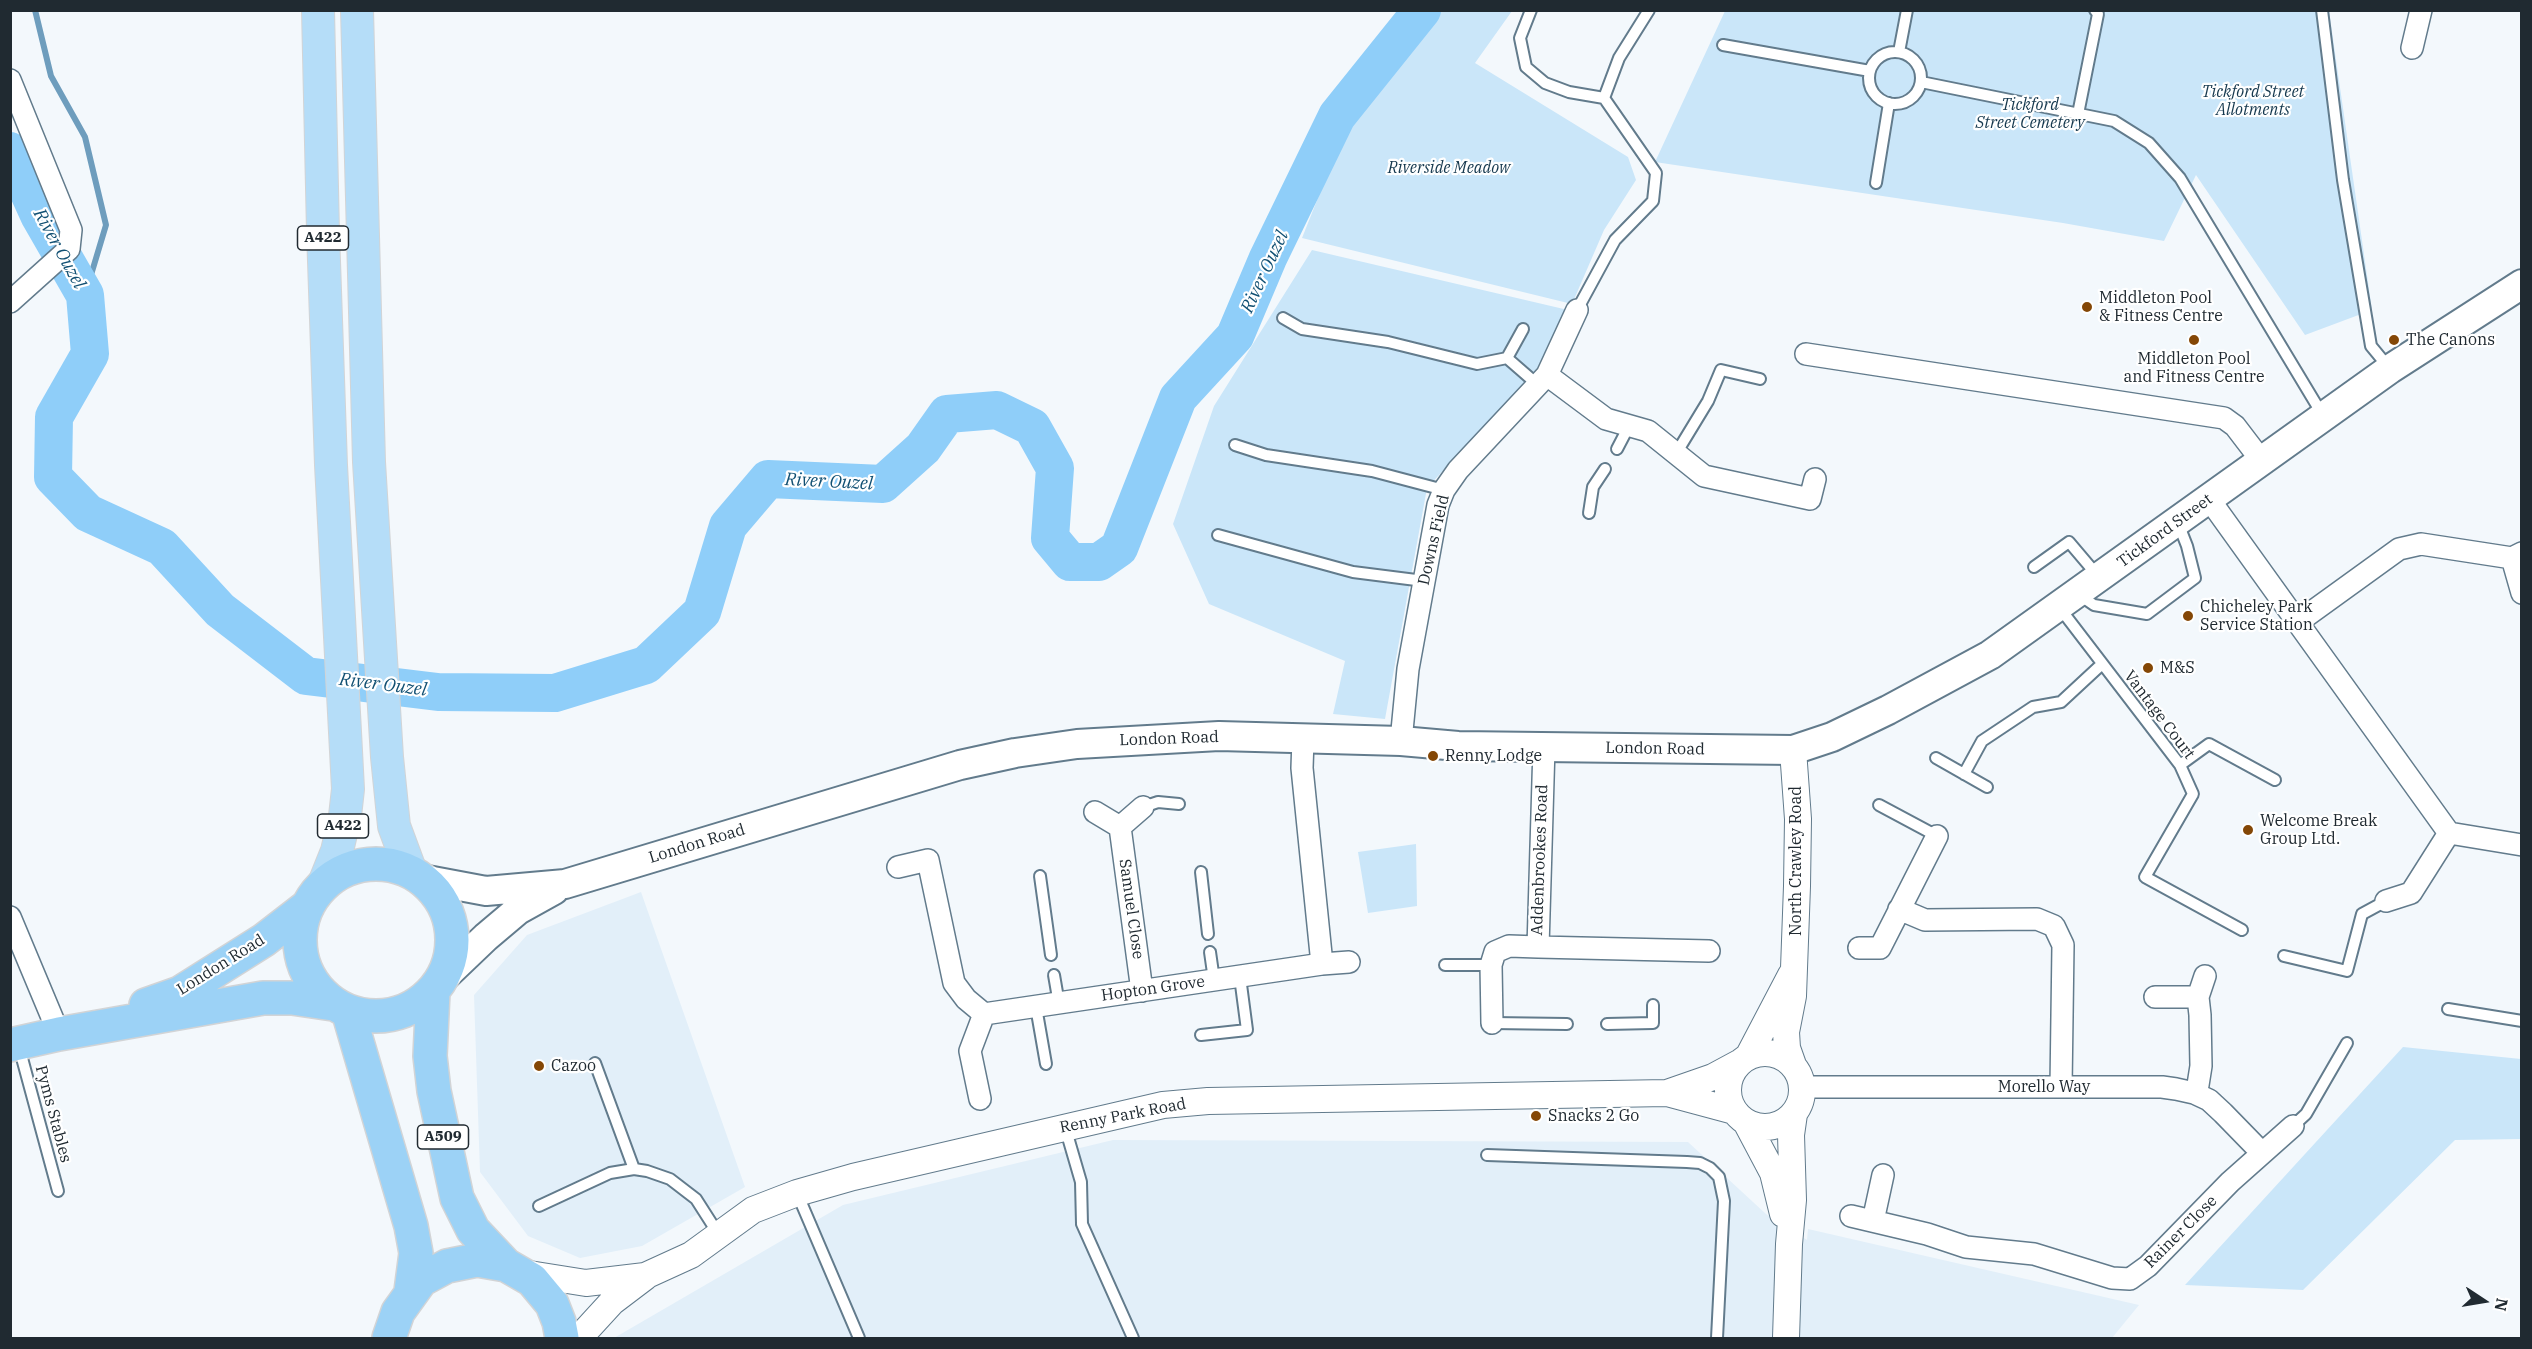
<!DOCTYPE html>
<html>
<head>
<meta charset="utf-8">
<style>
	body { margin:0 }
	#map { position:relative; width:2532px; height:1349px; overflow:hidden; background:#f3f8fc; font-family:"IBM Plex Serif",serif }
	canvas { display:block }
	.frame { position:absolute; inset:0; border:12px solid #202a31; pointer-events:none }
	.north { position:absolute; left:2454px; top:1271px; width:60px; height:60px; -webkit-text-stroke:4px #fff; paint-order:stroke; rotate:102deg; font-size:16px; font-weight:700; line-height:24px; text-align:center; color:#202a31 }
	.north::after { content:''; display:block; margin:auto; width:21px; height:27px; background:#202a31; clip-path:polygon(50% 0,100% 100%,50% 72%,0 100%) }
</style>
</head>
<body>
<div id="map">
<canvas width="2532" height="1349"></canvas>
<div class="frame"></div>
<div class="north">N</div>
</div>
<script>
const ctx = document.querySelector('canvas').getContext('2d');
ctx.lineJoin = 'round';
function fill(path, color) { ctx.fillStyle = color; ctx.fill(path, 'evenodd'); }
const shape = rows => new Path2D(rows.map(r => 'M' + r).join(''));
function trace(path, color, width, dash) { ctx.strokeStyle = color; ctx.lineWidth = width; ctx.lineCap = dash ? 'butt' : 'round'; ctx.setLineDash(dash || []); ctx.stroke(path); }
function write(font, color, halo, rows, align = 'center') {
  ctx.font = font + ' "IBM Plex Serif",serif'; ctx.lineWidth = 4.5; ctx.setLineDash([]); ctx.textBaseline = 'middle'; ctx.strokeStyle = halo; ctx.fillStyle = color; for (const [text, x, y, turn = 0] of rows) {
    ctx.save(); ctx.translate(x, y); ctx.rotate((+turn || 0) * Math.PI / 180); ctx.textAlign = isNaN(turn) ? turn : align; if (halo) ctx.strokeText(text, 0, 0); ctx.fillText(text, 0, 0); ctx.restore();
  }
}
const built = shape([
	[641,892,745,1187,642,1246,580,1258,528,1236,480,1172,474,995,527,935],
	[1113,1140,1688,1142,1766,1214,1807,1240,1808,1229,2139,1305,2112,1338,614,1338,843,1205]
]);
const green = shape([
	[1441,11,1512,11,1475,63,1628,157,1636,180,1604,230,1572,304,1302,238,1345,130,1421,39],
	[1725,11,2329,11,2372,310,2305,335,2196,175,2164,241,2063,223,1655,162],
	[1312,250,1568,310,1538,368,1427,488,1385,719,1333,714,1345,661,1209,604,1173,524,1214,406],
	[1416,844,1417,906,1368,913,1358,852],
	[2403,1047,2521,1059,2521,1139,2455,1140,2303,1290,2185,1285]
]);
const stream = shape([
	[35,10,51,76,85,137,106,225,85,295]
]);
const river = shape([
	[10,151,39,215,85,295,90,354,54,417,53,477,88,513,162,547,220,610,306,676,438,692,555,693,646,665,702,612,728,526,768,479,883,484,923,448,947,414,997,410,1032,427,1055,468,1050,538,1070,562,1099,562,1119,548,1178,398,1235,336,1268,258,1337,116,1422,10]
]);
const service = shape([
	[1531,10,1520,38,1526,67,1545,83,1569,92,1604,98,1656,173,1653,201,1615,240,1577,310],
	[2322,10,2343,180,2371,346,2390,369],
	[1723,45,1870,71],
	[1899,52,1907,10],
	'1869 78a26 26 0 1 1 52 0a26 26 0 1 1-52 0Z',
	[1921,82,2114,121,2149,143,2180,178,2322,414],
	[1604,98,1619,58,1649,10],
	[2078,114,2098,14,2095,10],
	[1876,183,1889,103],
	[1283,318,1302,329,1388,342,1477,364,1507,358,1523,329],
	[1507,358,1538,385],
	[1235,445,1266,455,1372,471,1444,490],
	[1617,449,1629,426],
	[1677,452,1708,401,1721,370,1760,379],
	[1589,513,1593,487,1605,469],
	[1218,535,1353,572,1424,581],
	[2034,567,2069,542,2097,575],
	[2078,594,2094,605,2147,614,2195,578,2187,546,2178,523],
	[2059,607,2180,765,2193,794,2145,877,2242,930],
	[1936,758,1987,787],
	[2180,765,2209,744,2275,780],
	[1964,774,1982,741,2033,707,2061,702,2102,664],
	[1879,805,1937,836],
	[1143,807,1158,802,1179,804],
	[1201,872,1208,934],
	[1040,876,1051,955],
	[1210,952,1214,980],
	[2284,956,2347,971,2362,914,2386,901],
	[1445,965,1491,965],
	[1054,975,1059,1004],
	[1036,1007,1046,1064],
	[2448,1009,2522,1021],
	[1492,1023,1567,1024],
	[1607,1024,1653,1023,1653,1005],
	[1201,1035,1247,1030,1240,977],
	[19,1047,58,1191],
	[595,1063,634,1169],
	[2293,1126,2306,1114,2347,1043],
	[1065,1127,1081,1182,1082,1224,1133,1338],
	[1487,1155,1687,1162,1700,1163,1710,1168,1719,1177,1724,1201,1717,1338],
	[797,1193,859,1338],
	[539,1206,610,1173,634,1169,647,1171,670,1179,696,1199,719,1235]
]);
const minor = shape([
	[2412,48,2421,10],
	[10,80,71,230,69,249,10,302],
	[1806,354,2224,418,2235,426,2261,460],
	[1547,375,1606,419,1648,431,1704,476,1810,499,1815,479],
	[2209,499,2449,833,2522,845],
	[2512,558,2522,593],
	[2298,622,2399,549,2421,544,2512,558,2522,553],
	[1401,741,1408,669,1438,505,1444,490,1458,470,1547,375,1577,310],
	[1544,747,1538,947,1709,951],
	[1095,812,1120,827],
	[898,867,928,860,954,983,966,999,984,1014,1322,964,1302,768,1303,739],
	[2386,901,2411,893,2449,833],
	[1899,909,1925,920,2037,919,2054,926,2063,945,2061,1087],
	[10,917,59,1034],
	[1859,948,1880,948,1937,836],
	[1322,964,1349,962],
	[1142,991,1120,827,1143,807],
	[2155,997,2198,997],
	[1492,1023,1491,965,1495,952,1509,946,1538,947],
	[1802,1087,2162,1087,2176,1089,2194,1093,2209,1100,2223,1113,2262,1153],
	[2194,1093,2198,1085,2201,1066,2200,1015,2198,997,2205,976],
	[980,1099,970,1051,984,1014],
	[1851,1216,1927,1234,1966,1247,2034,1254,2112,1278,2130,1279,2148,1266,2230,1182,2293,1126],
	[1873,1221,1883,1175]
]);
const tertiary = shape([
	[1793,750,1798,819,1797,886,1793,996,1786,1032,1787,1048,1793,1065],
	'1728 1090a37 37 0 1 1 74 0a37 37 0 1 1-74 0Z',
	[1748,1057,1791,975],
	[1667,1093,1713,1077,1739,1063],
	[1746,1122,1773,1173,1783,1214],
	[523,1273,586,1283,645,1276,691,1255,753,1210,797,1193,853,1177,1163,1105,1208,1101,1667,1093,1734,1111],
	[579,1338,612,1302,645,1277],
	[1786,1338,1789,1244,1793,1200,1791,1135,1794,1114]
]);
const secondary = shape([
	[422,879,486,891,565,884,960,765,1015,753,1077,744,1219,736,1401,741,1458,746,1793,750,1832,737,1888,710,1990,655,2390,369,2522,284],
	[443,978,486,937,518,910,554,890]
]);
const primary = shape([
	[318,10,323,232,331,465,348,789,345,816,337,851,323,886],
	[357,10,369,462,387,757,394,826,411,872]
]);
const trunk = shape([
	'300 940a76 76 0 1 1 152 0a76 76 0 1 1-152 0Z',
	[433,992,430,1056,434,1091,457,1198,473,1230,506,1265],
	[146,1005,180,993,264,940,308,906],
	[348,1011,411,1226,416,1253,411,1291],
	[10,1045,59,1034,263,998,292,998,333,1004],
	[389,1338,398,1312,421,1280,447,1266,477,1260,506,1265,532,1280,552,1304,559,1322,562,1338]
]);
const markers = [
	[2087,307,6,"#844706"],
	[2194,340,6,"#844706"],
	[2394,340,6,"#844706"],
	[2188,616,6,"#844706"],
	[2148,668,6,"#844706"],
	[1433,756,6,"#844706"],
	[2248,830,6,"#844706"],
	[539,1066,6,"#844706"],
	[1536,1116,6,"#844706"]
];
const shields = [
	[323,238,51],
	[343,826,51],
	[443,1137,51]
];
const shieldNames = [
	["A422",323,238],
	["A422",343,826],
	["A509",443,1137]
];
const parkNames = [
	["Tickford Street",2253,92],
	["Allotments",2253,110],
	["Tickford",2030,105],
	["Street Cemetery",2030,123],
	["Riverside Meadow",1449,168]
];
const poiNames = [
	["Middleton Pool",2099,298],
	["& Fitness Centre",2099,316],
	["The Canons",2406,340],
	["Middleton Pool",2194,359,"center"],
	["and Fitness Centre",2194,377,"center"],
	["Chicheley Park",2200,607],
	["Service Station",2200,625],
	["M&S",2160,668],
	["Renny Lodge",1445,756],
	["Welcome Break",2260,821],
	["Group Ltd.",2260,839],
	["Cazoo",551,1066],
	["Snacks 2 Go",1548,1116]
];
const streetNames = [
	["Tickford Street",2165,531,-36],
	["Downs Field",1434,540,-77],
	["Vantage Court",2159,715,53],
	["London Road",1169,739,-2],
	["London Road",1655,749,1],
	["London Road",697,844,-17],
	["Addenbrookes Road",1540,860,-88],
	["North Crawley Road",1796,861,-90],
	["Samuel Close",1131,909,82],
	["London Road",221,965,-32],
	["Hopton Grove",1153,989,-8],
	["Morello Way",2044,1087],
	["Pyms Stables",53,1114,75],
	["Renny Park Road",1123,1116,-11],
	["Rainer Close",2181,1232,-45]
];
const waterNames = [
	["River Ouzel",59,249,61],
	["River Ouzel",1265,272,-65],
	["River Ouzel",829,482,3],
	["River Ouzel",383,685,7]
];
fill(built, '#e2eff9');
fill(green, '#cae6f9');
trace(stream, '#6e9dbd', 6);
trace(river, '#8fcef9', 38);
trace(service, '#627b8c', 14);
trace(minor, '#627b8c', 24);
trace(tertiary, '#627b8c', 28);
trace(secondary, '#627b8c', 32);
trace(primary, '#d2d4d6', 34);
trace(trunk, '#d2d4d6', 36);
trace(service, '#fff', 10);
trace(minor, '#fff', 21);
trace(tertiary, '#fff', 26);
trace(secondary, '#fff', 28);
trace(primary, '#b5ddf8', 32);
trace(trunk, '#9cd2f6', 33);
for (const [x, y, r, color] of markers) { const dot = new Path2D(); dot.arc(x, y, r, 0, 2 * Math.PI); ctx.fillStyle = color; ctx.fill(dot); trace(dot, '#fff', 2); }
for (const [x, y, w] of shields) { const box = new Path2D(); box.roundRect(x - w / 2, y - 12, w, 24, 4.5); ctx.fillStyle = '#fff'; ctx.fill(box); trace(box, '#202a31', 1.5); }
write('bold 15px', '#202a31', null, shieldNames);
write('italic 16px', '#15384e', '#fff', parkNames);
write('16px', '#202a31', '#fff', poiNames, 'left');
write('16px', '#202a31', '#fff', streetNames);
write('italic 18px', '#115073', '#fff', waterNames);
</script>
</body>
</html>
